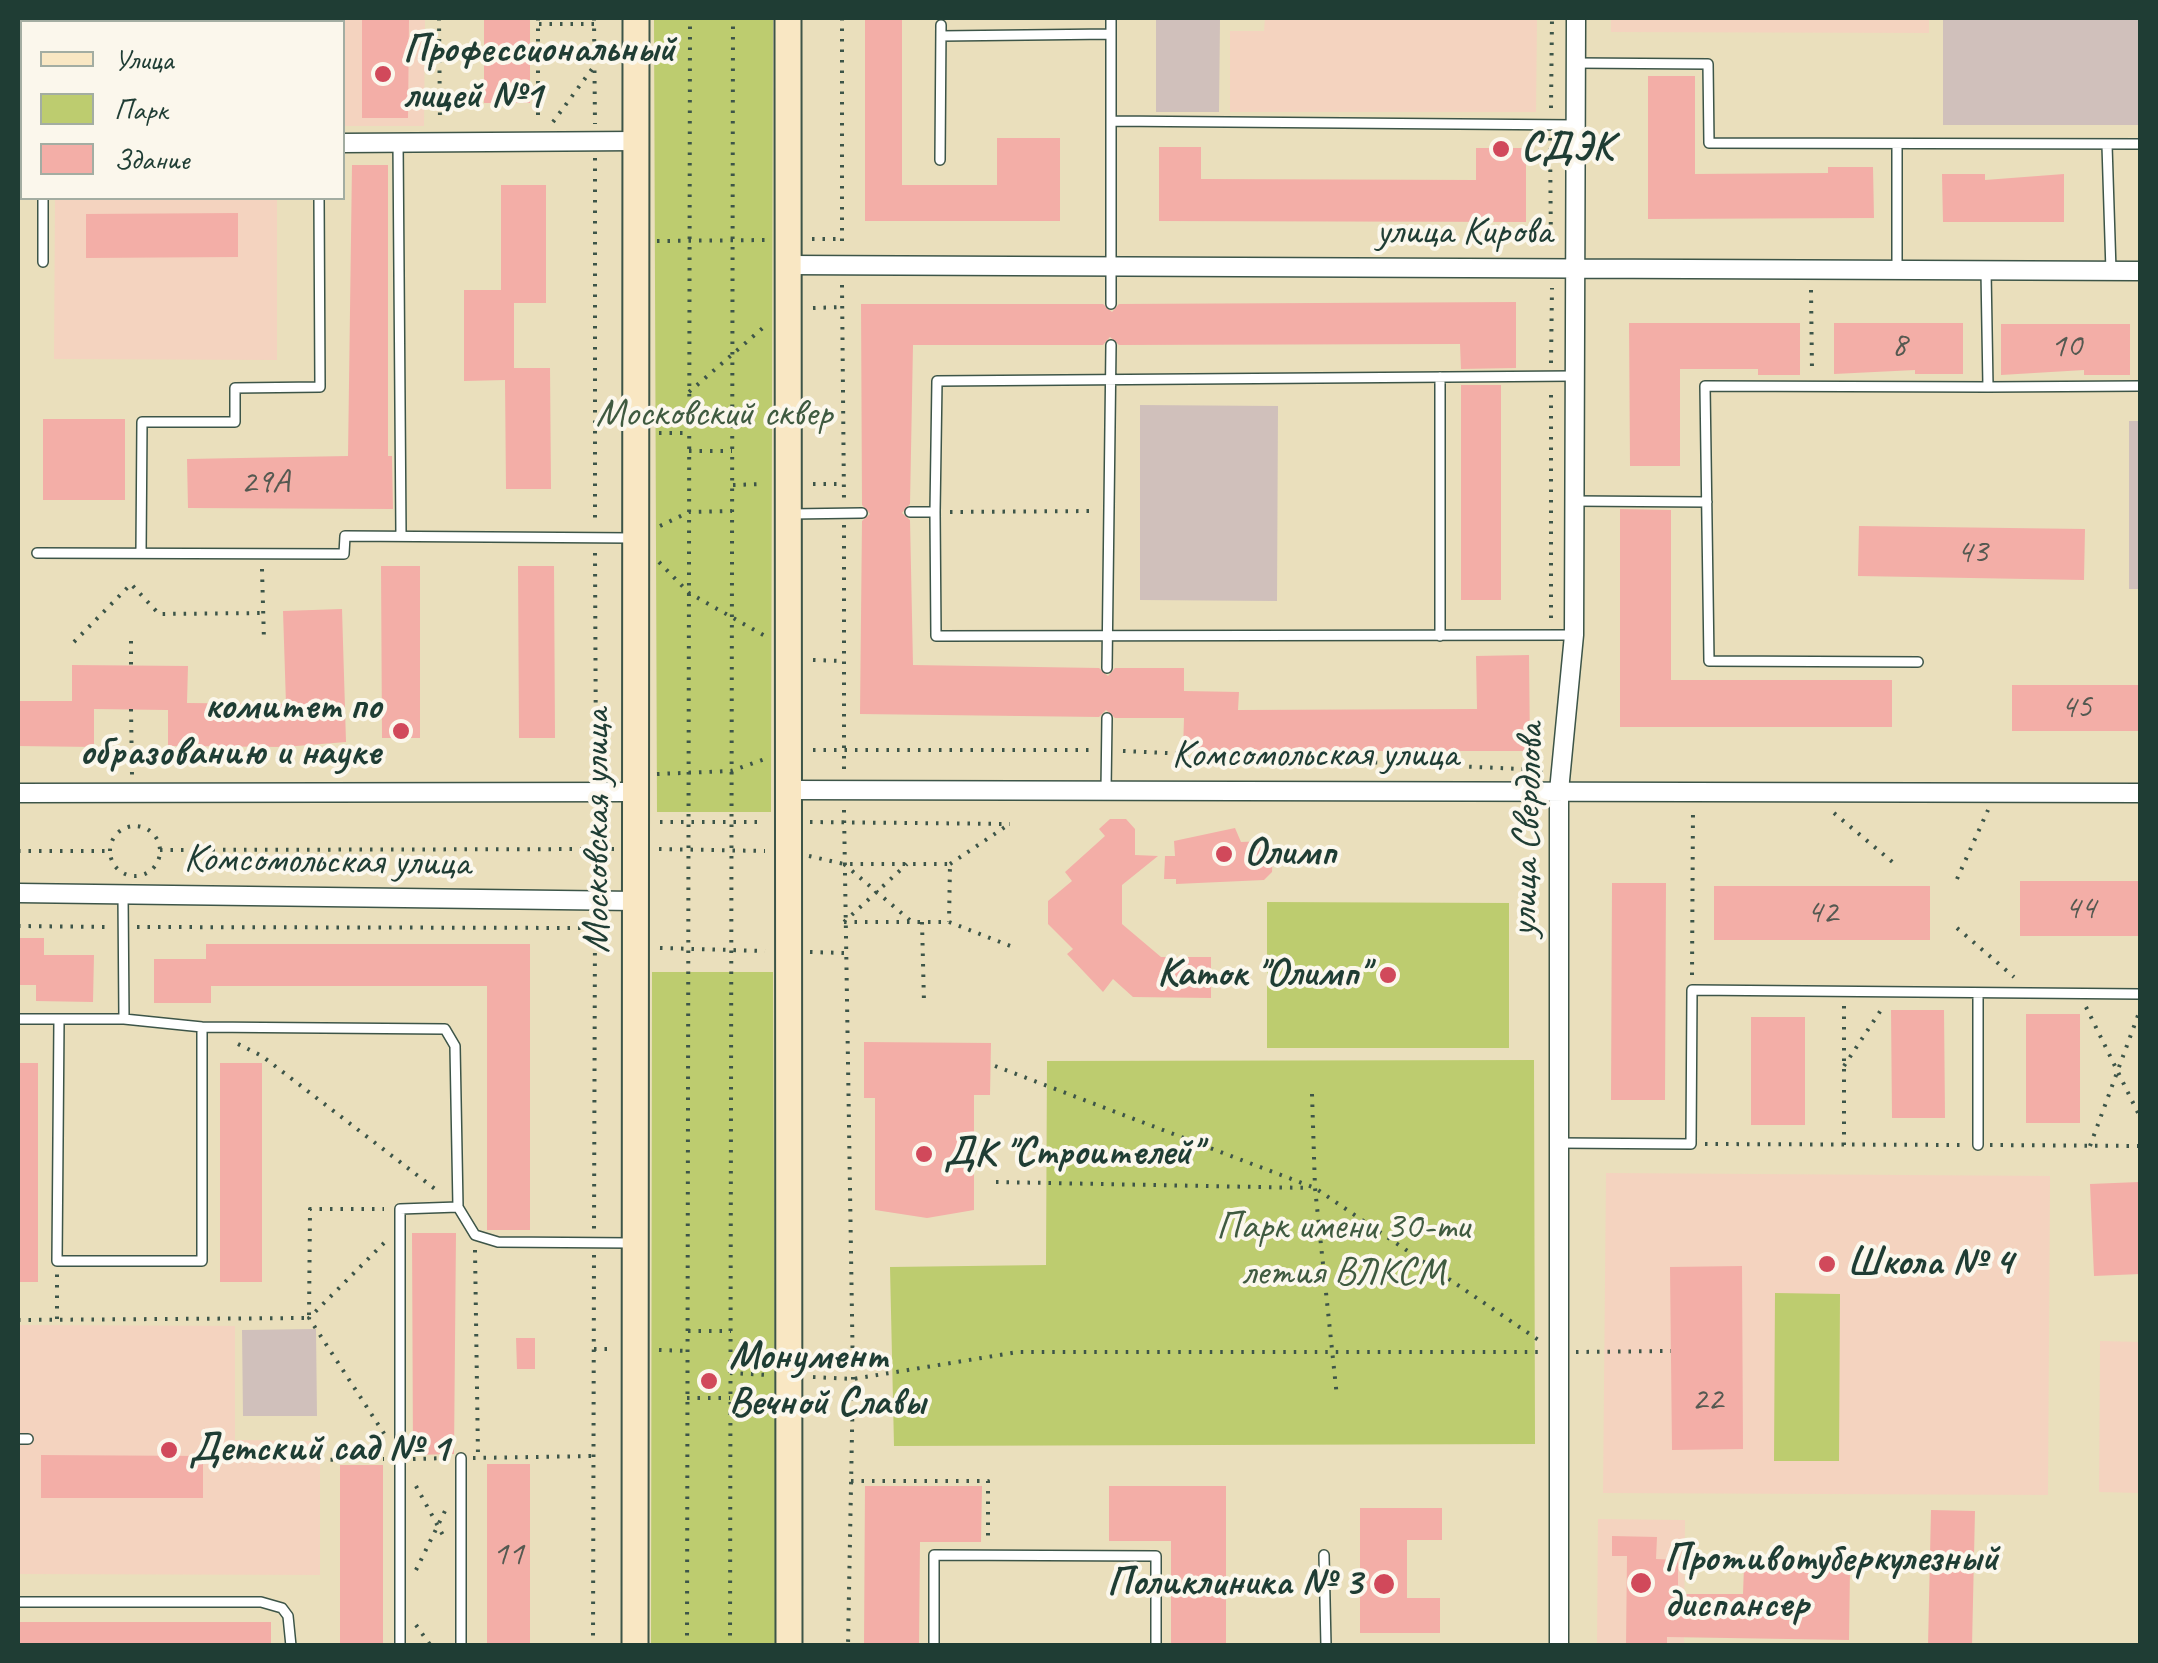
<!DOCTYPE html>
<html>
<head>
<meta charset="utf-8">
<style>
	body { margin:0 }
	#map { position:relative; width:2158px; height:1663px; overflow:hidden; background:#eadfbc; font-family:Caveat,sans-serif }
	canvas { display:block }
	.frame { position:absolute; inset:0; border:20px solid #1f3d34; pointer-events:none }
	.legend { position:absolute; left:20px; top:20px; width:325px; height:180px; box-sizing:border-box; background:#fbf7ec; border:2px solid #a3ada2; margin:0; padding:12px 18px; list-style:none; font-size:30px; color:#1f3d34 }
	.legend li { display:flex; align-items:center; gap:20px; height:50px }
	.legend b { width:50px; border:2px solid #a3ada2 }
</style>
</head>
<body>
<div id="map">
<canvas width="2158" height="1663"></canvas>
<div class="frame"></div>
<ul class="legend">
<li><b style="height:12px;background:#f9e7c3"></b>Улица</li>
<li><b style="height:28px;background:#bdcc6f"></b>Парк</li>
<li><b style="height:28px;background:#f3aea7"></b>Здание</li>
</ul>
</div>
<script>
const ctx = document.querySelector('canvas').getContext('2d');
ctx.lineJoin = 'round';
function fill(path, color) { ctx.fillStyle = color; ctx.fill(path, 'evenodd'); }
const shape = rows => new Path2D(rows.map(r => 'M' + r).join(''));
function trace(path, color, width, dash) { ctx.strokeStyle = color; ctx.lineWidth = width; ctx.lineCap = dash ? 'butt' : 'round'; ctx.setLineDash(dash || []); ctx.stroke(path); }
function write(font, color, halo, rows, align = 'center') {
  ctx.font = font + ' Caveat,sans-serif'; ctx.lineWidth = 8; ctx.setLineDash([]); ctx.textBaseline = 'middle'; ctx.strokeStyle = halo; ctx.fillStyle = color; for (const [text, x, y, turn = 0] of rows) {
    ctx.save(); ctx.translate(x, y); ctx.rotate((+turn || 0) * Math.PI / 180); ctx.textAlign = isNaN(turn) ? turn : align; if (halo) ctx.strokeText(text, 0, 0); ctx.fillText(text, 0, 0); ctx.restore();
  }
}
const built = shape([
	[169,18,425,18,424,126,343,126,342,22,169,22],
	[1265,18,1537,18,1536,112,1230,112,1230,31,1264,31],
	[1611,18,1929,18,1929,33,1611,32],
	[55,198,277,198,277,360,54,359],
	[1606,1173,2050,1176,2048,1495,1603,1493],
	[18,1325,235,1326,235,1440,320,1441,320,1575,18,1574],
	[2100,1341,2140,1342,2140,1493,2099,1492],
	[1598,1519,1685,1520,1684,1645,1597,1646]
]);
const industrial = shape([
	[1156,18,1247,18,1220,20,1219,112,1156,112],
	[1943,18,2140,18,2140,125,1943,125],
	[1140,405,1278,406,1277,601,1140,600],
	[2129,421,2140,421,2140,589,2129,589],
	[316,1329,317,1416,243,1416,242,1330]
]);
const green = shape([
	[654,18,773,18,771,812,657,812],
	[1267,902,1509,903,1509,1048,1267,1048],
	[652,972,773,972,776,1645,651,1645],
	[1534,1060,1535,1444,894,1446,890,1267,1046,1265,1047,1061],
	[1775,1293,1840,1294,1839,1461,1774,1461]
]);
const building = shape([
	[362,18,409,18,408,118,362,118],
	[484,18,530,18,530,103,484,103],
	[865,18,902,18,902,185,997,185,997,138,1060,138,1060,221,865,221],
	[1648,76,1695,76,1695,174,1828,173,1828,167,1873,167,1874,218,1648,219],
	[1159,147,1201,147,1201,179,1476,180,1476,148,1526,148,1526,222,1159,221],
	[352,165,388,165,388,456,392,456,393,509,188,508,187,459,348,456],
	[1942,174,1985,174,1985,180,2064,174,2064,222,1943,222],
	[501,185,546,185,546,303,514,303,514,368,550,368,551,489,506,489,505,380,464,381,464,290,501,290],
	[238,213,238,257,86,258,86,214],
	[1516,302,1516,368,1461,369,1460,344,1119,345,1110,337,1103,345,913,345,910,504,902,513,910,520,913,665,1099,668,1108,676,1115,668,1184,668,1184,691,1239,692,1238,710,1477,709,1476,656,1529,655,1530,751,1183,751,1184,718,1115,718,1106,710,1099,717,860,714,862,521,870,514,862,505,861,304,1103,304,1112,312,1119,304],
	[1629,323,1800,323,1800,375,1758,375,1758,369,1680,369,1680,466,1630,466],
	[1834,323,1963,323,1963,374,1915,374,1915,370,1834,374],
	[2001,324,2130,324,2130,375,2084,375,2084,370,2001,375],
	[1461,385,1501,385,1501,600,1461,600],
	[43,419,125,419,125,500,43,500],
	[1620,509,1671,510,1671,680,1892,680,1892,727,1620,727],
	[1859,526,2085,529,2084,580,1858,576],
	[381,566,420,566,420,738,382,738],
	[518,566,554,566,555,738,519,738],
	[342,609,346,742,284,747,168,746,168,710,94,709,94,747,18,746,18,701,72,701,72,665,188,666,187,703,286,704,283,611],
	[2012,685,2140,685,2140,731,2012,731],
	[1110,819,1126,819,1135,829,1135,855,1158,856,1122,885,1122,924,1161,957,1211,957,1211,998,1133,997,1113,979,1103,992,1067,954,1073,949,1048,924,1048,901,1072,881,1065,872,1105,836,1099,829],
	[1235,828,1241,842,1264,841,1264,850,1273,851,1272,872,1264,880,1176,884,1176,879,1164,879,1165,856,1175,856,1174,841],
	[2020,881,2140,881,2140,936,2020,936],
	[1612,883,1666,883,1665,1100,1611,1100],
	[1714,886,1930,886,1930,940,1714,940],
	[18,938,44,938,44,955,94,955,93,1002,36,1001,36,985,18,985],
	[206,944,530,944,530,1230,487,1230,487,986,211,986,211,1003,154,1003,154,959,206,959],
	[1891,1010,1944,1010,1945,1118,1892,1118],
	[2026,1014,2080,1014,2080,1123,2026,1123],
	[1751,1017,1805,1017,1805,1125,1751,1125],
	[864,1042,991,1043,990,1095,974,1095,974,1210,927,1218,875,1210,875,1098,864,1098],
	[18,1063,38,1063,38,1282,18,1282],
	[220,1063,262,1063,262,1282,220,1282],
	[2139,1182,2140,1274,2094,1276,2090,1184],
	[412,1233,456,1233,454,1454,413,1455],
	[1742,1266,1743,1449,1672,1450,1670,1267],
	[516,1338,535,1338,535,1369,517,1369],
	[41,1455,203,1456,203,1498,41,1498],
	[487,1464,530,1464,530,1646,487,1646],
	[340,1465,383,1465,383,1646,340,1646],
	[865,1486,982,1486,981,1542,920,1542,919,1646,864,1646],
	[1109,1486,1226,1486,1226,1646,1171,1646,1171,1541,1109,1541],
	[1360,1508,1442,1508,1442,1540,1407,1540,1407,1598,1440,1598,1440,1633,1360,1633],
	[1931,1510,1975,1511,1972,1646,1928,1646],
	[1612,1536,1657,1537,1656,1559,1678,1560,1678,1594,1743,1594,1744,1567,1850,1568,1849,1640,1667,1637,1667,1646,1626,1646,1627,1556,1612,1556],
	[18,1622,271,1622,271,1646,18,1646]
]);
const path = shape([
	[439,18,440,123],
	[538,18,538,123],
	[594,18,595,124],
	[842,18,842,246],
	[539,24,594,24],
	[1551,108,1552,18],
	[553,122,592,69],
	[1550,138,1551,248],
	[595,158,595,524],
	[812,239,842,239],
	[657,241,767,240],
	[842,285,844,501],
	[1811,290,1812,370],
	[813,308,842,307],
	[1551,363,1552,288],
	[689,392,765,326],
	[659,433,689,433],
	[689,451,732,451],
	[813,484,844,484],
	[733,485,764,484],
	[950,512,1096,511],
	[844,525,844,771],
	[660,526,689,512,732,511],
	[595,553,596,774],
	[659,562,689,593,765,636],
	[262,569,264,641],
	[1551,618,1551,393],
	[131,641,131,665],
	[74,642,131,584,159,614,263,613],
	[813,660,843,661],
	[131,709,132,775],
	[813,750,1094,750],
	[1123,751,1543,770],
	[657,774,731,771,765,759],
	[844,810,853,1379,848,1646],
	[1834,813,1896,865],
	[660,822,765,822],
	[810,822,1010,824],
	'110 851a25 25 0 1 1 50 0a25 25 0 1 1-50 0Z',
	[659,849,765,851],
	[160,850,615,849],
	[18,851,110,851],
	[809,856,844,864,950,864,949,922],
	[844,864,912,922],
	[950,864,1008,825],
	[1957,879,1988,810],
	[597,883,597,813],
	[844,922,949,922,1013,947],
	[844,922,907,864],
	[922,922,924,1003],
	[18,926,108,927],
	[137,927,595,928,594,1231],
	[1957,928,2014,977],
	[595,947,615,947],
	[660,948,765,951],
	[810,952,844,953],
	[1692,975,1693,810],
	[2086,1007,2140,1117],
	[238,1044,262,1056,439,1192],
	[995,1066,1315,1188,1540,1341],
	[1844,1066,1883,1007],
	[1312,1094,1315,1188,1337,1397],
	[1705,1144,1966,1145],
	[1844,1145,1844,1006],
	[1990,1145,2140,1146],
	[2090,1146,2140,1010],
	[996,1182,1310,1188],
	[384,1243,309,1318,385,1435],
	[475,1250,478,1456],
	[57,1319,57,1274],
	[18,1320,309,1318,310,1209,384,1209],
	[688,1331,731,1331],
	[594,1349,614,1349],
	[659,1350,688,1351],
	[1576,1352,1671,1351],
	[730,1373,768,1375],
	[813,1377,853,1379,1018,1352,1541,1352],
	[687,1398,730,1398],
	[473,1458,594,1456],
	[413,1459,449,1458],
	[320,1460,384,1459],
	[851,1481,988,1481,988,1540],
	[416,1486,445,1539],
	[416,1570,445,1511],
	[416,1625,431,1646],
	[593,1646,594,1255],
	[687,1646,690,18],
	[730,1646,733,18]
]);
const lane = shape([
	[1111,18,1111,304],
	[941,36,1111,34],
	[1576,63,1708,64,1709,143,2140,144],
	[1111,121,1574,125],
	[398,142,401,535],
	[1897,144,1897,270],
	[2107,145,2111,271],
	[940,160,941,25],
	[43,198,43,262],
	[1986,271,1988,387,2140,386],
	[1440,377,1440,636],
	[1574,501,1707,502],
	[910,512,935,512],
	[791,514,862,513],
	[37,553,344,554,345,536,632,538],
	[141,553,142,422,235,422,235,388,320,387,319,198],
	[1574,635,936,636,935,512,937,381,1574,376],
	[1918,662,1709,661,1705,386,1988,387],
	[1107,668,1111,345],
	[1106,790,1107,718],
	[123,895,124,1019,202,1027,445,1029,455,1046,458,1207,475,1235,498,1242,631,1243],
	[18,1019,124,1019],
	[59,1020,57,1261,202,1261,202,1027],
	[1559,1143,1691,1144,1692,990,2140,994],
	[1978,1145,1978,993],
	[18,1439,28,1439],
	[1324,1555,1326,1646],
	[18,1602,261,1602,282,1608,288,1616,291,1646],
	[400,1646,400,1209,458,1207],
	[461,1646,461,1458],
	[934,1646,934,1555,1156,1556,1156,1646]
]);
const street = shape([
	[18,138,22,140],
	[342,143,636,141],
	[788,265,2140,271],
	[789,790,2140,793],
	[18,793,635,792],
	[18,893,635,901],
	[1559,1646,1559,791,1574,635,1576,18]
]);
const secondary = shape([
	[788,18,789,1646],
	[635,1646,636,18]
]);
const markers = [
	[383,74,10,"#d1495b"],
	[1501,149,10,"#d1495b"],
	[401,731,10,"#d1495b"],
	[1224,854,10,"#d1495b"],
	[1388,975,10,"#d1495b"],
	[924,1154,10,"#d1495b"],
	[1827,1264,10,"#d1495b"],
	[709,1381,10,"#d1495b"],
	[169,1450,10,"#d1495b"],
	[1641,1583,12,"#d1495b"],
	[1384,1584,12,"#d1495b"]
];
const numberNames = [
	["8",1899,346],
	["10",2066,347],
	["29А",265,483],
	["43",1972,553],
	["45",2076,708],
	["44",2080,909],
	["42",1822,913],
	["22",1707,1400],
	["11",508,1555]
];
const poiNames = [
	["Профессиональный",403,51],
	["лицей №1",403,97],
	["СДЭК",1521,149],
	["комитет по",381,708,"right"],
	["образованию и науке",381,754,"right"],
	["Олимп",1244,854],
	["Каток \"Олимп\"",1368,975,"right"],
	["ДК \"Строителей\"",944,1154],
	["Школа № 4",1847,1264],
	["Монумент",729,1358],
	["Вечной Славы",729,1404],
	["Детский сад № 1",189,1450],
	["Противотуберкулезный",1664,1560],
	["диспансер",1664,1606],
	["Поликлиника № 3",1362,1584,"right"]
];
const streetNames = [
	["улица Кирова",1464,233],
	["Комсомольская улица",1315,756],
	["улица Свердлова",1528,830,-88],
	["Московская улица",598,831,-90],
	["Комсомольская улица",327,862,1]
];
const parkNames = [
	["Московский сквер",714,415],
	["Парк имени 30-ти",1343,1228],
	["летия ВЛКСМ",1343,1274]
];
fill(built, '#f4d3bf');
fill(industrial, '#d0c0bb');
fill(green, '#bdcc6f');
fill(building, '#f3aea7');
trace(lane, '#3d5548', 12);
trace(street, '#3d5548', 21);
trace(secondary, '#3d5548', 29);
trace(path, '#3d5548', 4, [2.5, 8]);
trace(lane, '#fff', 9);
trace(street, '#fff', 18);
trace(secondary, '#f9e7c3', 25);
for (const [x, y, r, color] of markers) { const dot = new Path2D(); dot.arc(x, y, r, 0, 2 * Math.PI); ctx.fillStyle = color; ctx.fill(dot); trace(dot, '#fbf7ec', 4); }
write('35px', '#545951', null, numberNames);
write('bold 40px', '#1f3d34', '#fbf7ec', poiNames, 'left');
write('40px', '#1f3d34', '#fbf7ec', streetNames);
write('40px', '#3f5a40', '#fbf7ec', parkNames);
</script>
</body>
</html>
